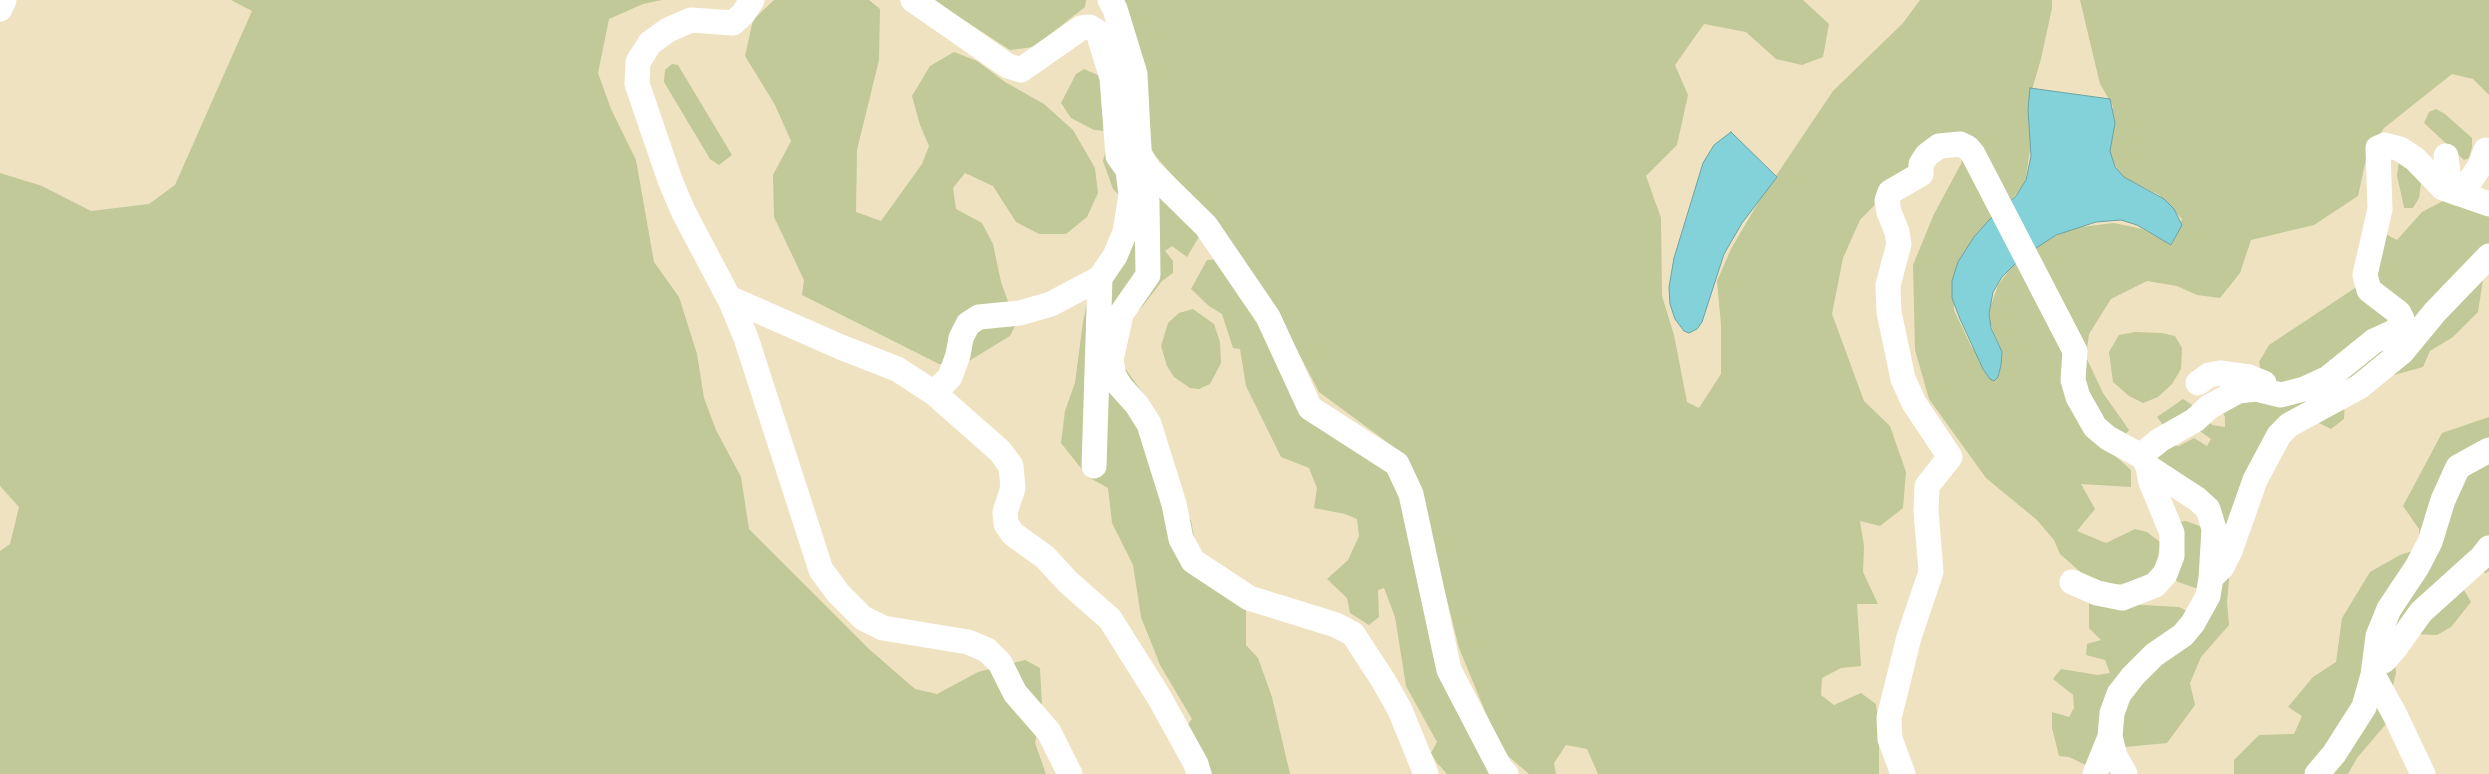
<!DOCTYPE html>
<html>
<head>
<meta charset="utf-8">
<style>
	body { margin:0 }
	canvas { display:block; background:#efe2c0 }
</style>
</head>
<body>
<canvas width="2489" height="774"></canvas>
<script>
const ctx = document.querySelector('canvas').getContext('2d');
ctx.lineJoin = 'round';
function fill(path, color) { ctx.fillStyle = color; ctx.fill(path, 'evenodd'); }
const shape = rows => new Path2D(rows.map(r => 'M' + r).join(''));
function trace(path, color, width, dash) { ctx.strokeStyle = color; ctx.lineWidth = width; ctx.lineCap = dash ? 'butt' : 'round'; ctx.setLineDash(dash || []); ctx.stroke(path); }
const green = shape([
	[231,0,662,0,643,4,609,19,598,73,611,109,636,160,654,262,679,297,697,354,704,398,716,430,741,477,749,529,869,649,915,689,937,694,978,672,1025,660,1040,668,1042,707,1035,743,1046,774,0,774,0,551,10,544,19,507,0,486,0,173,42,186,91,211,149,204,175,185,252,11],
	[774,0,869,0,880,9,879,60,857,150,856,212,881,221,922,164,929,146,920,125,912,96,930,66,954,52,977,61,1005,82,1044,104,1073,130,1095,168,1098,193,1087,217,1066,234,1039,234,1016,222,993,186,965,173,953,188,956,209,982,223,993,244,1001,282,1016,324,1010,336,964,364,939,364,802,295,804,280,774,217,773,175,791,141,775,105,745,56,753,20],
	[933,0,1086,0,1085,7,1034,47,1010,50],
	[1122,0,1803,0,1829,24,1823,57,1802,65,1776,59,1746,32,1704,24,1675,65,1688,95,1677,145,1646,176,1661,218,1662,296,1674,335,1687,402,1699,408,1721,374,1721,325,1717,281,1731,249,1759,201,1833,91,1903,23,1920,0,2052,0,2052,8,2041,59,2030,96,2031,143,2025,183,2009,203,1979,232,1953,278,1954,310,1971,346,1994,380,1999,376,2002,353,1990,323,1989,311,1998,285,2014,264,2044,241,2073,228,2114,223,2142,229,2172,245,2182,219,2159,195,2123,177,2109,157,2113,106,2100,84,2080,0,2489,0,2489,95,2473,79,2452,74,2384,128,2367,154,2358,196,2314,225,2251,240,2240,273,2220,298,2197,295,2177,286,2147,281,2111,299,2089,334,2086,357,2103,393,2129,430,2111,452,2131,470,2131,487,2081,484,2095,509,2077,531,2106,543,2135,529,2147,532,2160,542,2157,564,2143,580,2115,585,2085,576,2060,554,2054,540,2037,520,1986,478,1929,399,1915,350,1913,265,1934,214,1961,164,1967,140,1921,148,1901,178,1860,220,1843,258,1832,314,1864,401,1890,426,1906,472,1903,508,1880,526,1860,521,1864,546,1863,572,1878,604,1857,604,1861,666,1841,668,1822,678,1821,695,1834,705,1861,693,1876,704,1879,730,1879,774,1598,774,1587,749,1566,745,1554,763,1556,774,1529,774,1501,750,1459,648,1426,516,1402,453,1319,392,1285,327,1211,219,1152,152,1147,81],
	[672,64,678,65,732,155,719,165,710,159,664,82,665,70],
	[1084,69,1100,76,1105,131,1094,130,1071,118,1061,103,1076,74],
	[2436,109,2445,114,2472,138,2472,147,2469,158,2464,160,2424,123,2429,112],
	[1107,145,1200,235,1187,257,1172,246,1165,251,1173,261,1173,273,1162,281,1142,307,1126,321,1120,361,1145,396,1180,511,1191,520,1195,543,1246,605,1246,645,1258,658,1272,697,1290,774,1212,774,1211,770,1202,768,1186,727,1192,719,1160,665,1141,617,1133,565,1112,523,1108,488,1088,477,1061,443,1065,411,1075,383,1083,322,1093,274,1126,256,1120,196,1113,189,1103,161],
	[2399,160,2413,168,2421,184,2419,198,2413,208,2404,208,2402,198,2397,176],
	[2489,193,2489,260,2485,267,2478,312,2453,337,2430,351,2423,367,2394,375,2366,367,2345,398,2344,419,2331,429,2305,416,2277,430,2230,569,2227,602,2229,625,2201,657,2190,683,2195,705,2167,743,2125,747,2122,774,2098,774,2092,768,2069,757,2059,756,2052,728,2052,712,2069,717,2074,708,2073,695,2053,679,2061,669,2098,675,2110,673,2105,660,2086,655,2087,644,2101,640,2089,628,2089,602,2179,607,2196,616,2204,591,2178,582,2167,572,2178,522,2186,521,2202,527,2205,518,2164,481,2151,444,2179,446,2194,438,2207,446,2211,439,2190,424,2171,435,2157,417,2183,399,2197,408,2212,425,2225,427,2225,417,2213,394,2263,381,2259,362,2269,345,2355,288,2376,229,2397,240,2422,212,2443,201,2455,206,2466,199],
	[1219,259,1277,347,1359,448,1400,482,1445,673,1499,774,1447,774,1437,763,1431,753,1437,742,1406,686,1395,617,1384,588,1378,590,1379,617,1369,625,1350,613,1347,598,1327,579,1348,560,1359,536,1357,519,1345,514,1314,508,1317,488,1309,468,1281,457,1246,386,1240,349,1233,348,1222,314,1209,306,1191,289,1207,260],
	[1193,309,1214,324,1220,342,1221,363,1210,384,1199,389,1190,388,1174,377,1167,366,1161,346,1168,323,1179,313],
	[2135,332,2162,333,2175,336,2182,348,2181,369,2172,384,2158,397,2143,403,2129,396,2113,382,2109,352,2119,335],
	[2489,417,2489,571,2486,573,2469,570,2460,583,2471,602,2451,627,2437,635,2413,634,2394,653,2396,673,2388,705,2386,724,2357,758,2348,774,2234,774,2234,760,2259,735,2294,734,2302,716,2288,707,2313,677,2336,662,2342,618,2370,572,2400,555,2419,549,2419,529,2403,506,2442,433]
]);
const water = shape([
	[2030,88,2110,99,2115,123,2110,151,2115,167,2124,177,2164,199,2174,209,2182,225,2171,245,2137,225,2121,220,2096,222,2056,235,2021,258,2002,277,1993,292,1989,314,1991,328,2002,352,2001,365,1998,377,1994,381,1990,379,1983,369,1960,319,1952,298,1952,281,1958,262,1974,237,1989,220,2016,196,2026,180,2031,156,2028,109,2030,88],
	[1731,132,1777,177,1742,223,1724,254,1702,322,1697,329,1689,333,1684,331,1675,319,1670,304,1669,287,1674,258,1703,163,1714,145,1731,132]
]);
const minor = shape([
	[752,0,743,14,733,23,691,20,668,30,650,43,638,62,637,84,670,180,683,211,731,302,746,338,821,570,838,593,863,618,883,628,968,642,987,650,1000,663,1015,693,1049,732,1070,774],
	[913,0,1008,66,1021,70,1081,28,1090,27,1098,32,1112,78,1118,156,1128,170,1131,195,1125,232,1115,256,1100,278,1051,304,1020,313,979,317,968,324,961,338,958,355,950,377,934,393],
	[1110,0,1115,9,1135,74,1139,153,1149,170,1206,226,1268,317,1310,408,1397,464,1411,494,1449,670,1500,768,1506,774],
	[0,9,4,0],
	[2446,156,2450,190],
	[1128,170,1142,185,1147,201,1148,275,1121,314,1111,360,1114,376,1120,386,1137,405,1149,424,1174,504,1181,539,1193,561,1249,598,1336,625,1353,634,1383,680,1400,710,1426,774],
	[2458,193,2470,181,2480,166,2486,150],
	[729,298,843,348,897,369,934,393,1000,451,1011,466,1013,488,1005,512,1006,524,1013,534,1045,557,1068,582,1110,619,1159,697,1196,764,1199,774],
	[2198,383,2209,375,2220,373,2249,377,2264,383],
	[2143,457,2145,452,2160,440,2195,420,2209,407,2238,391,2256,389,2281,395,2304,389,2328,378,2374,341,2396,331,2402,319,2399,313,2369,290,2365,275,2380,209,2378,148,2385,145,2400,149,2415,159,2443,188,2489,204],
	[1094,466,1100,278],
	[2211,578,2222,567,2230,551,2255,480,2279,435,2289,425,2359,387,2402,352,2435,312,2489,256],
	[2072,582,2097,593,2122,598,2155,585,2165,574,2172,556,2172,533,2151,482,2148,467],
	[2374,666,2385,660,2396,647,2421,612,2482,557,2489,548],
	[2373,675,2395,715,2423,774],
	[1903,774,1890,739,1889,718,1909,637,1931,572,1926,511,1927,486,1950,457,1914,403,1903,379,1889,312,1888,285,1899,244,1897,232,1889,212,1887,201,1890,192,1921,174,1921,164,1927,155,1939,146,1960,144,1968,148,1973,154,2075,351,2073,380,2078,397,2095,427,2108,438,2143,457,2148,467,2197,499,2208,509,2214,529,2211,578,2208,596,2193,623,2183,635,2154,655,2133,676,2119,694,2112,713,2110,737,2115,756,2125,774],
	[2095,774,2110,737],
	[2317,774,2334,754,2364,707,2373,675,2378,636,2389,609,2417,567,2430,542,2443,500,2458,467,2489,450]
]);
fill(green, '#c0c997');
fill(water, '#83d2d9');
trace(water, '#6ca2a3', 1);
trace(minor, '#fff', 25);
</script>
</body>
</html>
